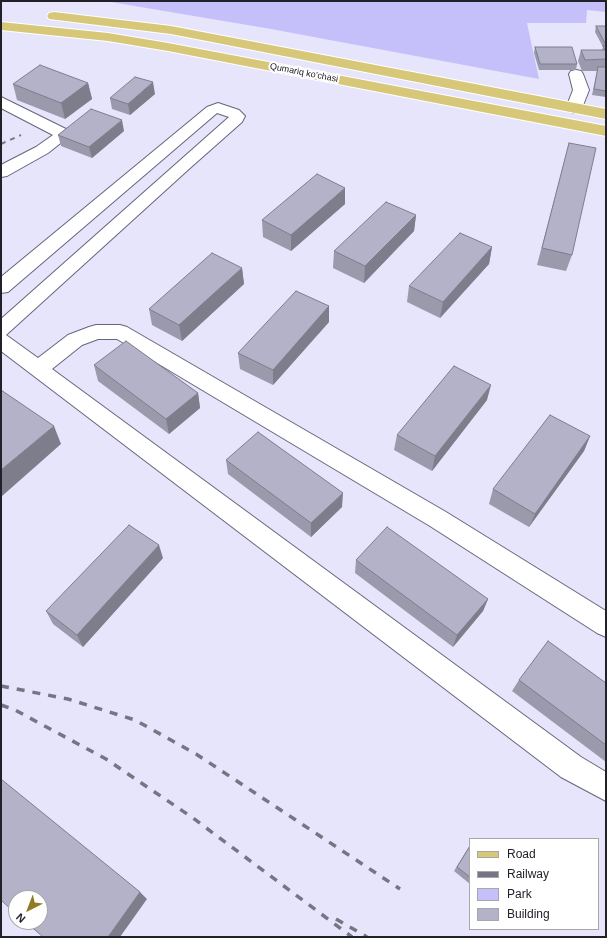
<!DOCTYPE html>
<html>
<head>
<meta charset="utf-8">
<style>
	body { margin:0 }
	#map { position:relative; width:607px; height:938px; overflow:hidden; background:#e7e5fc; font-family:Arial,sans-serif }
	canvas { display:block }
	.frame { position:absolute; inset:0; border:2px solid #222129; pointer-events:none }
	.legend { position:absolute; left:469px; top:838px; width:130px; height:92px; box-sizing:border-box; background:#fff; border:1px solid #a7a6a9; margin:0; padding:5px 7px; list-style:none; font-size:12px; color:#222129 }
	.legend li { display:flex; align-items:center; gap:8px; height:20px }
	.legend b { width:20px; border:1px solid #a7a6a9 }
	.north { position:absolute; left:8px; top:890px; width:40px; height:40px; box-sizing:border-box; background:#fff; border:1px solid #a7a6a9; border-radius:50%; rotate:222deg; font-size:11px; font-weight:700; line-height:16px; text-align:center; color:#222129 }
	.north::after { content:''; display:block; margin:auto; width:14px; height:18px; background:#907c22; clip-path:polygon(50% 0,100% 100%,50% 72%,0 100%) }
</style>
</head>
<body>
<div id="map">
<canvas width="607" height="938"></canvas>
<div class="frame"></div>
<ul class="legend">
<li><b style="height:5px;background:#d7c778"></b>Road</li>
<li><b style="height:5px;background:#767583"></b>Railway</li>
<li><b style="height:11px;background:#c5bffa"></b>Park</li>
<li><b style="height:11px;background:#b4b2c8"></b>Building</li>
</ul>
<div class="north">N</div>
</div>
<script>
const ctx = document.querySelector('canvas').getContext('2d');
ctx.lineJoin = 'round';
function fill(path, color) { ctx.fillStyle = color; ctx.fill(path, 'evenodd'); }
const shape = rows => new Path2D(rows.map(r => 'M' + r).join(''));
function trace(path, color, width, dash) { ctx.strokeStyle = color; ctx.lineWidth = width; ctx.lineCap = dash ? 'butt' : 'round'; ctx.setLineDash(dash || []); ctx.stroke(path); }
function write(font, color, halo, rows, align = 'center') {
  ctx.font = font + ' Arial,sans-serif'; ctx.lineWidth = 4; ctx.setLineDash([]); ctx.textBaseline = 'middle'; ctx.strokeStyle = halo; ctx.fillStyle = color; for (const [text, x, y, turn = 0] of rows) {
    ctx.save(); ctx.translate(x, y); ctx.rotate((+turn || 0) * Math.PI / 180); ctx.textAlign = isNaN(turn) ? turn : align; if (halo) ctx.strokeText(text, 0, 0); ctx.fillText(text, 0, 0); ctx.restore();
  }
}
const green = shape([
	[105,1,511,1,526,2,606,1,606,12,587,10,586,23,527,23,539,79,271,29]
]);
const minor = shape([
	[576,70,581,71,583,74,589,90,582,108,579,111,574,113,569,111,566,108,573,90,569,74,571,71,576,70],
	[1,97,70,131,72,134,48,153,7,176,1,177,1,165,36,147,53,135,1,108,1,97],
	[218,103,239,110,245,116,242,122,190,168,6,335,38,358,68,335,89,327,96,325,120,325,127,327,446,512,606,611,606,637,597,633,430,526,117,339,98,339,82,345,52,369,581,757,606,772,606,801,561,777,1,351,1,319,229,117,217,113,8,292,1,293,1,277,207,107,218,103]
]);
const major = shape([
	[54,12,171,26,606,109,606,119,171,34,49,19,47,16,49,13,54,12],
	[1,22,108,33,168,43,606,126,606,136,168,51,108,41,1,30,1,22]
]);
const railFar1 = shape([
	[1,144,21,135]
]);
const rail = shape([
	[1,686,68,699,135,720,196,754,400,889],
	[1,705,15,710,106,759,193,818,352,937],
	[336,919,367,937]
]);
const wall = shape([
	[596,26,606,26,606,97,592,95,597,71,582,71,578,61,581,50,602,50,603,47,595,32],
	[535,47,577,64,576,70,539,70,534,53],
	[88,83,92,99,65,119,17,100,13,84],
	[155,94,130,115,112,109,110,98],
	[124,131,92,158,61,146,58,135],
	[569,143,572,255,566,271,537,265],
	[345,204,291,251,263,237,262,220],
	[416,215,414,231,364,283,333,268,334,251],
	[492,247,489,264,440,318,407,302,409,286],
	[242,268,244,284,182,341,152,325,149,309],
	[329,306,329,322,273,385,240,369,238,353],
	[94,365,198,393,200,408,169,434,98,381],
	[487,400,432,471,394,450,397,435],
	[590,436,584,451,529,527,489,504,493,489],
	[226,460,342,507,311,537,228,474],
	[163,558,83,647,53,624,46,611],
	[356,560,488,599,483,611,453,647,355,573],
	[519,680,606,683,606,762,512,691],
	[470,845,470,884,454,871]
]);
const shadedWall = shape([
	[153,82,155,94,130,115,128,104],
	[88,83,92,99,65,119,61,103],
	[122,120,124,131,92,158,89,147],
	[345,188,345,204,291,251,291,235],
	[416,215,414,231,364,283,365,266],
	[492,247,489,264,440,318,443,302],
	[242,268,244,284,182,341,179,325],
	[329,306,329,322,273,385,273,370],
	[491,385,487,400,432,471,435,456],
	[198,393,200,408,169,434,166,419],
	[54,426,61,444,1,497,1,470],
	[590,436,584,451,529,527,535,514],
	[343,493,342,507,311,537,311,523],
	[159,545,163,558,83,647,77,635],
	[488,599,483,611,453,647,457,635],
	[140,892,147,899,120,937,108,937]
]);
const building = shape([
	[596,26,606,26,606,45,596,26],
	[603,46,606,46,606,59,585,60,581,50,605,50,603,46],
	[535,47,572,47,577,64,540,64,535,47],
	[40,65,88,83,61,103,13,84,40,65],
	[598,67,606,67,606,91,594,89,598,67],
	[135,77,153,82,128,104,110,98,135,77],
	[91,109,122,120,89,147,58,135,91,109],
	[569,143,596,148,572,255,542,248,569,143],
	[317,174,345,188,291,235,262,220,317,174],
	[386,202,416,215,365,266,334,251,386,202],
	[460,233,492,247,443,302,409,286,460,233],
	[212,253,242,268,179,325,149,309,212,253],
	[296,291,329,306,273,370,238,353,296,291],
	[126,341,198,393,166,419,94,365,126,341],
	[454,366,491,385,435,456,397,435,454,366],
	[1,390,54,426,1,470,1,390],
	[550,415,590,436,535,514,493,489,550,415],
	[258,432,343,493,311,523,226,460,258,432],
	[129,525,159,545,77,635,46,611,129,525],
	[387,527,488,599,457,635,356,560,387,527],
	[548,641,606,683,606,745,519,680,548,641],
	[1,779,140,892,108,937,43,937,26,922,40,922,40,898,16,898,16,914,1,900,1,779],
	[470,846,470,877,457,867,470,846]
]);
const farStreetnames = [
	["Qumariq ko'chasi",304,73,11]
];
fill(green, '#c5bffa');
trace(minor, '#676579', 2);
trace(major, '#fff', 2);
fill(minor, '#fff');
fill(major, '#d7c778');
trace(railFar1, '#767583', 2, [5, 5]);
trace(rail, '#767583', 3.5, [8, 8]);
fill(wall, '#9b99ac');
fill(shadedWall, '#7e7d8c');
fill(building, '#b4b2c8');
trace(building, '#7e7d8c', 1);
write('9px', '#222129', '#fff', farStreetnames);
</script>
</body>
</html>
